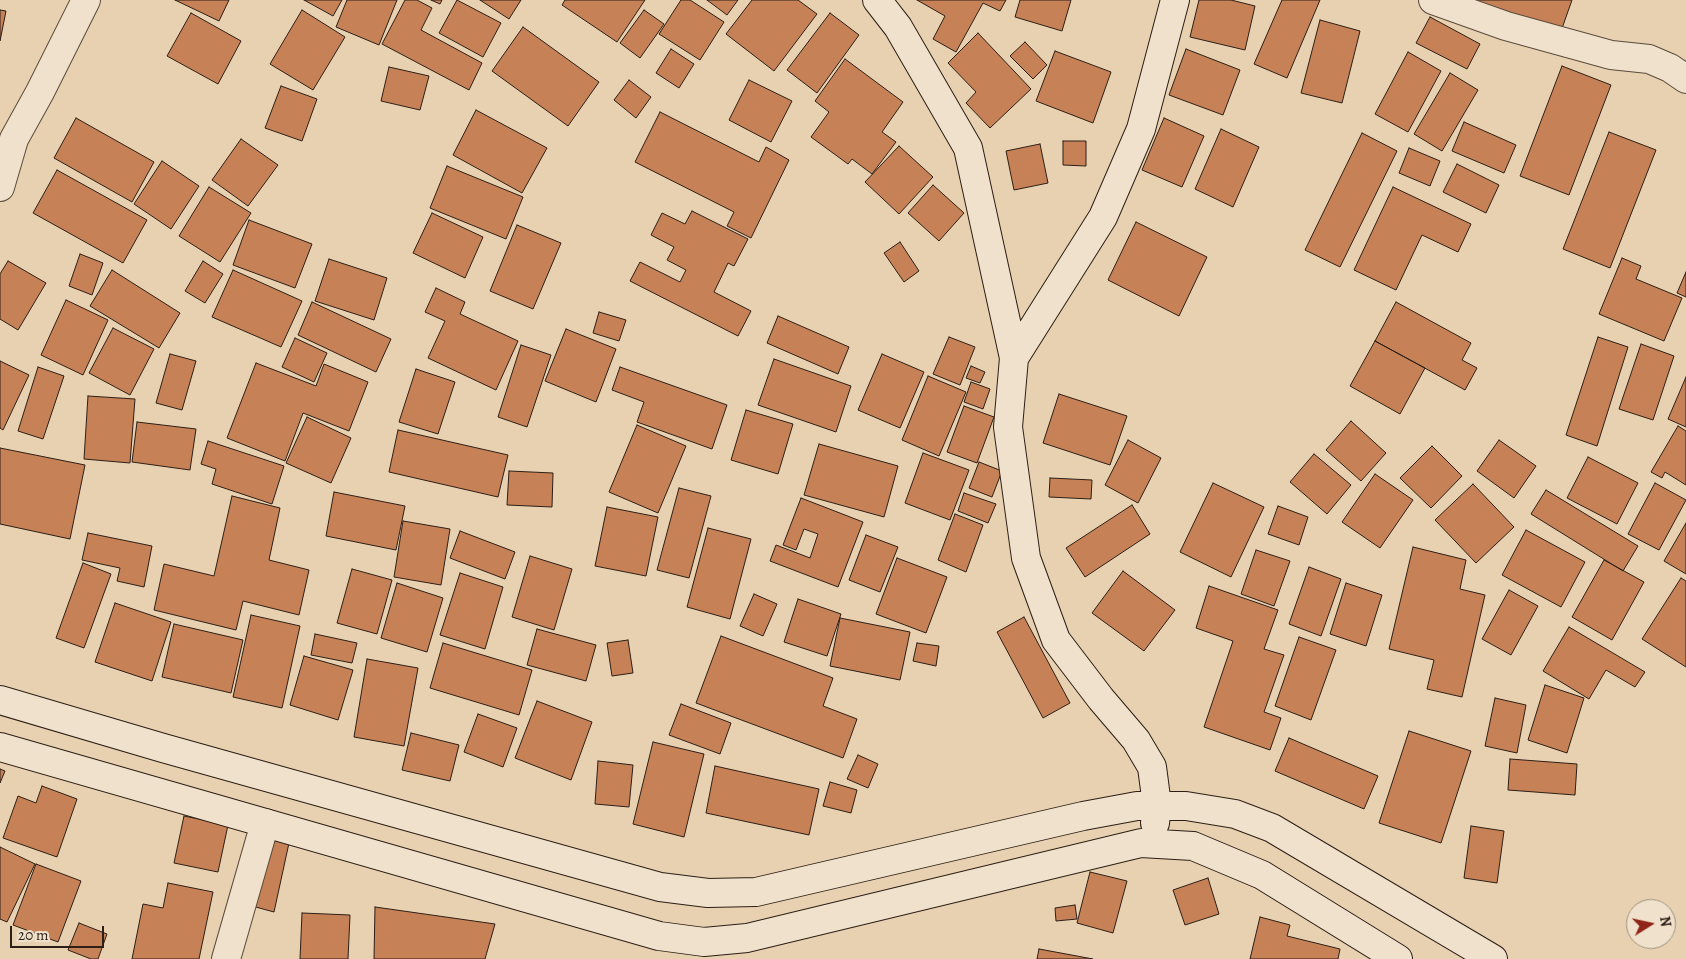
<!DOCTYPE html>
<html>
<head>
<meta charset="utf-8">
<style>
	body { margin:0 }
	#map { position:relative; width:1686px; height:959px; overflow:hidden; background:#e7d1b0; font-family:Alegreya,serif }
	canvas { display:block }
	.north { position:absolute; left:1626px; top:899px; width:50px; height:50px; box-sizing:border-box; background:#efe1cc; border:1px solid #a19383; border-radius:50%; rotate:80deg; font-size:14px; font-weight:700; line-height:20px; text-align:center; color:#2d1e16 }
	.north::after { content:''; display:block; margin:auto; width:18px; height:22px; background:#8f2418; clip-path:polygon(50% 0,100% 100%,50% 72%,0 100%) }
	.scale { position:absolute; left:10px; top:926px; width:94px; height:22px; box-sizing:border-box; border:2px solid #2d1e16; border-top:0; padding-left:6px; font-size:15px; line-height:18px; white-space:nowrap; color:#2d1e16; -webkit-text-stroke:4px #efe1cc; paint-order:stroke }
</style>
</head>
<body>
<div id="map">
<canvas width="1686" height="959"></canvas>
<div class="north">N</div>
<div class="scale">20 m</div>
</div>
<script>
const ctx = document.querySelector('canvas').getContext('2d');
ctx.lineJoin = 'round';
function fill(path, color) { ctx.fillStyle = color; ctx.fill(path, 'evenodd'); }
const shape = rows => new Path2D(rows.map(r => 'M' + r).join(''));
function trace(path, color, width, dash) { ctx.strokeStyle = color; ctx.lineWidth = width; ctx.lineCap = dash ? 'butt' : 'round'; ctx.setLineDash(dash || []); ctx.stroke(path); }
const building = shape([
	[175,0,229,0,219,21,175,0],
	[304,0,342,0,333,16,304,0],
	[347,0,397,0,379,45,336,27,347,0],
	[405,0,417,0,432,8,421,30,482,63,469,90,382,44,405,0],
	[431,0,442,0,440,4,431,0],
	[457,0,501,23,483,57,439,33,457,0],
	[480,0,521,0,509,19,480,0],
	[565,0,645,0,617,42,562,5,565,0],
	[681,0,690,0,724,22,700,60,659,34,681,0],
	[707,0,738,0,727,15,707,0],
	[752,0,798,0,817,14,774,71,726,34,752,0],
	[917,0,1006,0,1000,11,983,3,956,52,933,39,945,16,917,0],
	[1020,0,1071,0,1062,31,1015,17,1020,0],
	[1199,0,1231,0,1255,6,1245,50,1190,37,1199,0],
	[1282,0,1320,0,1287,78,1254,64,1282,0],
	[1457,0,1572,0,1560,34,1457,0],
	[0,10,6,11,0,41,0,10],
	[302,10,345,37,313,90,270,64,302,10],
	[644,10,664,24,640,58,620,43,644,10],
	[191,13,241,41,218,84,167,56,191,13],
	[830,13,859,35,817,93,787,70,830,13],
	[1430,17,1480,44,1467,69,1416,43,1430,17],
	[1320,20,1360,31,1342,103,1301,93,1320,20],
	[523,27,599,82,568,126,492,71,523,27],
	[978,33,1031,89,990,128,966,103,976,92,948,63,978,33],
	[1025,42,1047,65,1033,79,1010,56,1025,42],
	[671,49,694,64,679,88,656,73,671,49],
	[1186,49,1240,70,1223,115,1169,95,1186,49],
	[1055,51,1111,72,1093,123,1036,101,1055,51],
	[1408,52,1441,71,1408,132,1375,114,1408,52],
	[845,59,903,102,882,132,896,142,872,174,852,159,848,164,811,137,829,112,815,101,845,59],
	[1562,66,1611,85,1569,195,1520,176,1562,66],
	[389,67,429,76,420,110,381,101,389,67],
	[1450,73,1478,90,1442,151,1414,134,1450,73],
	[629,80,651,97,636,118,614,100,629,80],
	[749,80,792,101,771,142,729,120,749,80],
	[281,86,317,99,302,141,265,128,281,86],
	[476,110,547,148,522,193,453,155,476,110],
	[660,112,759,162,766,147,789,160,751,238,727,226,734,212,635,162,660,112],
	[76,118,154,162,132,202,54,158,76,118],
	[1164,118,1204,136,1182,187,1142,170,1164,118],
	[1464,122,1516,145,1504,173,1452,151,1464,122],
	[1221,129,1259,147,1233,207,1195,189,1221,129],
	[1609,132,1656,150,1610,268,1563,249,1609,132],
	[1362,133,1397,151,1340,267,1305,250,1362,133],
	[241,139,278,165,248,206,212,180,241,139],
	[1063,141,1086,141,1086,166,1063,165,1063,141],
	[1040,144,1048,183,1014,190,1006,151,1040,144],
	[899,146,933,177,899,214,865,182,899,146],
	[1409,148,1440,161,1430,186,1399,173,1409,148],
	[162,161,199,186,171,229,134,204,162,161],
	[1457,164,1499,185,1486,213,1443,192,1457,164],
	[447,166,523,197,506,239,430,208,447,166],
	[57,170,147,220,123,263,33,213,57,170],
	[933,185,964,213,939,241,908,213,933,185],
	[209,187,251,213,220,262,179,236,209,187],
	[1393,187,1471,224,1458,252,1422,235,1396,290,1354,270,1393,187],
	[692,211,748,239,734,266,728,263,714,292,751,311,738,336,630,281,640,262,680,282,686,270,667,260,674,247,651,235,662,213,685,224,692,211],
	[432,213,483,237,465,278,413,253,432,213],
	[249,220,312,244,295,288,233,265,249,220],
	[1136,222,1207,257,1179,316,1108,280,1136,222],
	[517,225,561,243,533,309,490,291,517,225],
	[900,242,919,271,904,282,884,253,900,242],
	[80,254,103,263,92,295,69,286,80,254],
	[1622,258,1641,266,1636,279,1682,298,1664,341,1599,314,1622,258],
	[329,259,387,278,374,320,315,301,329,259],
	[8,261,46,283,18,330,0,319,0,274,8,261],
	[203,261,223,274,205,303,185,291,203,261],
	[112,270,180,313,159,348,90,306,112,270],
	[233,270,302,301,281,347,212,317,233,270],
	[1686,272,1686,297,1677,293,1686,272],
	[436,288,465,302,460,314,518,341,496,390,428,358,445,321,425,312,436,288],
	[66,300,108,320,83,375,41,355,66,300],
	[312,302,391,339,376,372,298,335,312,302],
	[1396,302,1471,343,1462,360,1477,368,1465,390,1375,341,1396,302],
	[599,312,626,320,619,341,593,333,599,312],
	[778,316,849,347,838,374,767,343,778,316],
	[113,328,154,349,130,395,89,373,113,328],
	[566,329,616,349,596,402,545,381,566,329],
	[949,337,975,347,960,385,933,374,949,337],
	[1598,337,1628,347,1597,446,1566,435,1598,337],
	[295,338,327,353,314,382,282,367,295,338],
	[1375,341,1425,368,1400,414,1350,386,1375,341],
	[1641,344,1674,356,1653,420,1619,409,1641,344],
	[521,345,551,355,527,427,498,417,521,345],
	[170,354,196,361,182,410,156,403,170,354],
	[882,354,924,372,900,428,858,410,882,354],
	[774,359,851,386,836,432,758,405,774,359],
	[0,361,29,375,3,430,0,428,0,361],
	[256,363,316,386,324,364,368,382,349,431,303,413,285,461,227,438,256,363],
	[971,366,985,372,980,383,966,378,971,366],
	[38,367,64,376,43,439,18,431,38,367],
	[620,367,727,405,712,449,637,422,644,402,612,390,620,367],
	[416,369,455,382,438,434,399,422,416,369],
	[928,376,966,392,939,456,902,440,928,376],
	[1686,377,1686,427,1668,419,1686,377],
	[971,382,990,389,983,409,964,402,971,382],
	[1059,394,1127,416,1110,465,1043,443,1059,394],
	[88,396,135,399,130,463,84,459,88,396],
	[964,406,994,417,977,463,947,452,964,406],
	[746,410,793,424,778,474,731,460,746,410],
	[307,417,351,438,331,483,286,463,307,417],
	[1351,421,1386,453,1361,481,1326,450,1351,421],
	[137,422,196,429,190,470,132,462,137,422],
	[637,425,686,446,658,513,609,492,637,425],
	[1678,426,1686,431,1686,485,1665,472,1662,478,1651,472,1678,426],
	[398,430,508,455,498,497,389,472,398,430],
	[1128,440,1161,458,1138,503,1105,485,1128,440],
	[1499,440,1536,466,1514,498,1477,471,1499,440],
	[208,441,284,466,272,504,212,484,216,469,201,464,208,441],
	[819,444,898,466,884,517,804,495,819,444],
	[1432,446,1462,476,1431,508,1400,478,1432,446],
	[0,448,85,465,70,539,0,524,0,448],
	[923,453,969,470,950,520,905,503,923,453],
	[1314,454,1351,485,1327,514,1290,482,1314,454],
	[1588,457,1638,483,1617,524,1567,498,1588,457],
	[979,462,1002,471,992,497,969,488,979,462],
	[509,471,553,473,552,507,507,505,509,471],
	[1375,474,1413,500,1380,548,1342,522,1375,474],
	[1050,478,1092,480,1091,499,1049,497,1050,478],
	[1213,483,1264,507,1231,577,1180,552,1213,483],
	[1655,483,1686,500,1659,550,1628,534,1655,483],
	[1473,484,1514,527,1476,563,1435,520,1473,484],
	[679,488,711,496,689,578,657,570,679,488],
	[1546,490,1638,546,1623,571,1531,514,1546,490],
	[334,492,405,506,396,550,326,536,334,492],
	[964,493,996,504,988,523,958,511,964,493],
	[232,496,280,508,269,560,309,570,299,615,243,601,236,630,154,610,164,564,214,576,232,496],
	[801,498,863,522,838,587,770,561,776,545,810,558,818,534,804,529,796,550,783,545,801,498],
	[1132,505,1150,534,1085,577,1066,548,1132,505],
	[1278,506,1308,517,1299,545,1268,534,1278,506],
	[607,507,658,517,646,576,595,566,607,507],
	[955,514,983,525,966,572,938,560,955,514],
	[403,521,450,529,441,585,394,577,403,521],
	[1686,523,1686,574,1664,561,1686,523],
	[708,528,751,539,730,619,687,607,708,528],
	[1526,530,1585,562,1561,607,1502,575,1526,530],
	[460,531,515,552,505,579,450,558,460,531],
	[88,533,152,546,144,587,117,581,120,568,82,560,88,533],
	[866,535,898,547,880,592,849,580,866,535],
	[1413,547,1466,560,1460,589,1485,595,1462,697,1427,689,1434,660,1389,649,1413,547],
	[1256,550,1290,561,1274,606,1241,594,1256,550],
	[530,556,572,569,554,630,512,617,530,556],
	[897,558,947,577,926,633,876,614,897,558],
	[1604,560,1644,582,1612,640,1572,617,1604,560],
	[83,563,111,574,84,648,56,638,83,563],
	[1309,567,1341,579,1321,636,1289,624,1309,567],
	[352,569,392,580,377,634,337,623,352,569],
	[1123,571,1175,610,1144,651,1092,613,1123,571],
	[460,573,503,587,485,649,440,635,460,573],
	[1681,578,1686,581,1686,667,1642,639,1681,578],
	[397,583,443,598,427,652,381,638,397,583],
	[1346,583,1382,595,1366,646,1330,634,1346,583],
	[1209,586,1278,610,1264,649,1284,655,1264,712,1281,718,1270,750,1204,727,1233,641,1196,628,1209,586],
	[1509,590,1538,606,1511,655,1482,639,1509,590],
	[754,594,777,604,763,636,740,626,754,594],
	[798,599,841,614,827,656,784,642,798,599],
	[115,603,171,622,152,681,95,662,115,603],
	[251,615,300,626,282,708,233,697,251,615],
	[1024,617,1070,703,1043,718,997,632,1024,617],
	[840,618,910,632,900,680,830,666,840,618],
	[174,624,243,640,231,693,162,677,174,624],
	[1569,627,1645,672,1635,687,1606,670,1589,699,1543,671,1569,627],
	[537,629,596,645,586,681,527,665,537,629],
	[315,634,357,643,352,663,311,655,315,634],
	[721,636,833,678,823,706,857,719,843,758,696,703,721,636],
	[1299,637,1336,650,1311,720,1275,706,1299,637],
	[628,640,633,673,612,676,607,643,628,640],
	[443,643,532,670,519,715,430,688,443,643],
	[917,643,939,646,936,666,913,661,917,643],
	[304,656,353,670,338,720,290,705,304,656],
	[367,659,418,668,404,746,354,737,367,659],
	[1545,685,1584,698,1567,753,1528,740,1545,685],
	[1495,698,1526,705,1517,753,1485,746,1495,698],
	[537,701,592,722,571,780,515,758,537,701],
	[681,704,731,723,720,754,669,735,681,704],
	[478,714,517,728,503,767,464,752,478,714],
	[1409,731,1471,751,1441,843,1379,823,1409,731],
	[411,733,459,745,450,781,402,770,411,733],
	[1289,738,1378,776,1364,809,1275,771,1289,738],
	[653,742,704,754,684,837,633,824,653,742],
	[858,755,878,764,868,788,847,779,858,755],
	[1510,759,1577,764,1575,795,1508,790,1510,759],
	[598,761,633,765,629,807,595,804,598,761],
	[715,766,819,789,809,835,706,813,715,766],
	[0,769,5,771,0,783,0,769],
	[830,782,857,790,851,813,823,806,830,782],
	[42,786,77,799,57,857,3,838,18,796,36,803,42,786],
	[184,816,228,825,218,872,174,863,184,816],
	[1471,826,1504,831,1497,883,1464,878,1471,826],
	[267,838,289,843,274,912,252,906,267,838],
	[0,847,35,864,7,922,0,919,0,847],
	[36,864,81,881,58,942,13,925,36,864],
	[1090,872,1127,881,1113,933,1077,923,1090,872],
	[1208,878,1219,914,1185,925,1173,890,1208,878],
	[168,883,213,892,199,959,132,959,143,904,163,908,168,883],
	[1075,905,1077,919,1056,921,1055,908,1075,905],
	[375,907,495,924,485,959,374,959,375,907],
	[302,913,350,915,348,959,300,959,302,913],
	[1260,917,1290,925,1287,936,1340,949,1338,959,1250,959,1260,917],
	[79,923,107,934,98,959,91,959,68,950,79,923],
	[1039,949,1093,959,1037,959,1039,949]
]);
const street = shape([
	[1433,0,1506,26,1611,55,1649,59,1670,68,1686,79],
	[0,187,14,139,40,92,86,0],
	[226,959,265,823]
]);
const secondary = shape([
	[877,0,898,27,968,148,1014,358,1008,427,1026,558,1056,640,1101,699,1136,740,1152,767,1157,805,1155,823],
	[1014,358,1103,217,1141,129,1175,0],
	[0,700,163,748,660,887,708,893,756,892,1083,816,1137,806,1186,806,1235,814,1272,828,1493,959],
	[0,747,659,936,704,942,747,938,1141,843,1193,846,1262,875,1398,959]
]);
fill(building, '#c68256');
trace(building, '#2d1e16', 1);
trace(street, '#5c4b3c', 30);
trace(secondary, '#2d1e16', 30);
trace(street, '#efe1cc', 28);
trace(secondary, '#efe1cc', 28);
</script>
</body>
</html>
